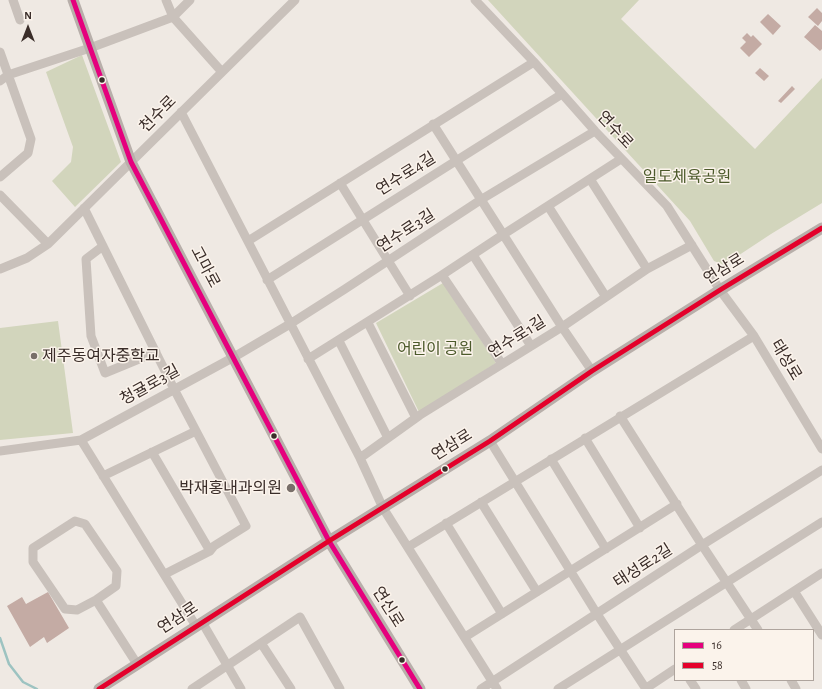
<!DOCTYPE html>
<html>
<head>
<meta charset="utf-8">
<style>
	body { margin:0 }
	#map { position:relative; width:822px; height:689px; overflow:hidden; background:#efe9e3; font-family:"Alegreya Sans",sans-serif }
	canvas { display:block }
	.legend { position:absolute; left:674px; top:629px; width:140px; height:52px; box-sizing:border-box; background:#fbf3eb; border:1px solid #aea49d; margin:0; padding:5px 7px; list-style:none; font-size:12px; color:#3a2d29 }
	.legend li { display:flex; align-items:center; gap:8px; height:20px }
	.legend b { width:20px; border:1px solid #aea49d }
	.north { position:absolute; left:8px; top:8px; width:40px; height:40px; -webkit-text-stroke:3px #fbf3eb; paint-order:stroke; rotate:0deg; font-size:11px; font-weight:700; line-height:16px; text-align:center; color:#3a2d29 }
	.north::after { content:''; display:block; margin:auto; width:14px; height:18px; background:#3a2d29; clip-path:polygon(50% 0,100% 100%,50% 72%,0 100%) }
</style>
</head>
<body>
<div id="map">
<canvas width="822" height="689"></canvas>
<ul class="legend">
<li><b style="height:5px;background:#e5007d"></b>16</li>
<li><b style="height:5px;background:#e4002b"></b>58</li>
</ul>
<div class="north">N</div>
</div>
<script>
const ctx = document.querySelector('canvas').getContext('2d');
ctx.lineJoin = 'round';
function fill(path, color) { ctx.fillStyle = color; ctx.fill(path, 'evenodd'); }
const shape = rows => new Path2D(rows.map(r => 'M' + r).join(''));
function trace(path, color, width, dash) { ctx.strokeStyle = color; ctx.lineWidth = width; ctx.lineCap = dash ? 'butt' : 'round'; ctx.setLineDash(dash || []); ctx.stroke(path); }
function write(font, color, halo, rows, align = 'center') {
  ctx.font = font + ' "Alegreya Sans","Noto Sans KR",sans-serif'; ctx.lineWidth = 3; ctx.setLineDash([]); ctx.textBaseline = 'middle'; ctx.strokeStyle = halo; ctx.fillStyle = color; for (const [text, x, y, turn = 0] of rows) {
    ctx.save(); ctx.translate(x, y); ctx.rotate((+turn || 0) * Math.PI / 180); ctx.textAlign = isNaN(turn) ? turn : align; if (halo) ctx.strokeText(text, 0, 0); ctx.fillText(text, 0, 0); ctx.restore();
  }
}
const green = shape([
	[488,0,639,0,621,19,755,149,822,78,822,203,771,234,724,265,714,261,690,221],
	[82,55,121,162,75,207,52,181,71,162,73,147,46,72],
	[443,283,496,363,419,412,376,323],
	[58,321,73,433,0,440,0,328]
]);
const stream = shape([
	[0,638,9,664,23,682,37,689]
]);
const building = shape([
	[817,8,822,13,822,21,818,26,808,17],
	[768,14,781,26,773,35,760,22],
	[815,25,822,31,822,49,820,51,804,37],
	[747,33,751,37,753,35,762,44,749,57,740,48,746,42,742,38],
	[760,68,769,76,764,81,755,73],
	[792,86,795,89,781,103,778,101],
	[48,592,69,628,47,643,44,637,30,647,7,606,22,597,26,604]
]);
const minor = shape([
	[13,0,20,20],
	[166,0,173,17,222,72],
	[475,0,534,62,595,131,667,206,720,290,754,336,822,449],
	[0,52,31,139,28,153,0,177],
	[0,81,8,75,90,48,173,17,190,0],
	[181,112,360,458,383,508,497,689],
	[433,124,562,327,592,371],
	[590,179,647,269],
	[340,183,410,296],
	[0,195,48,244],
	[548,206,606,297],
	[84,208,174,389,246,526,214,546,210,551,165,574],
	[248,241,534,62],
	[103,246,86,259,91,336,105,373,156,352],
	[473,255,531,346],
	[0,269,27,258,48,244,295,0],
	[442,275,504,234,621,159],
	[267,280,562,94],
	[368,323,416,418],
	[339,341,388,438],
	[308,359,442,275,502,364],
	[620,416,702,545,758,630],
	[585,438,640,528],
	[81,440,196,626],
	[490,441,597,614,646,689],
	[0,451,81,440,234,357,290,324,345,289,482,199,595,131],
	[152,452,210,551],
	[360,458,420,415,562,327,647,269,692,245],
	[551,459,606,549],
	[103,476,196,431],
	[481,502,537,592],
	[446,523,502,614],
	[408,547,754,336],
	[794,591,822,635],
	[96,600,77,610,65,609,33,562,33,548,75,521,85,524,117,571,116,586,96,600,137,664],
	[202,622,241,689],
	[734,630,822,573],
	[465,637,677,504],
	[261,643,291,689],
	[690,680,696,689],
	[741,680,746,689],
	[791,680,796,689],
	[192,689,300,617,340,689],
	[481,689,702,545,822,470],
	[558,689,822,522],
	[645,689,675,669]
]);
const major = shape([
	[73,0,131,162,329,541,420,689],
	[99,689,329,541,490,441,592,371,720,290,822,228]
]);
const bus1 = shape([
	[73,0,131,162,329,541,420,689]
]);
const bus2 = shape([
	[99,689,329,541,490,441,592,371,720,290,822,228]
]);
const markers = [
	[102,80,3.5,"#3a2d29"],
	[34,356,4,"#796f6a"],
	[274,436,3.5,"#3a2d29"],
	[445,469,3.5,"#3a2d29"],
	[291,488,5,"#796f6a"],
	[402,660,3.5,"#3a2d29"]
];
const streetNames = [
	["천수로",158,114,-45],
	["연수로",615,130,47],
	["연수로4길",406,174,-32],
	["연수로3길",406,231,-33],
	["고마로",205,267,62],
	["연삼로",724,269,-32],
	["연수로1길",517,337,-32],
	["태성로",786,360,59],
	["청귤로3길",150,385,-29],
	["연삼로",452,445,-32],
	["태성로2길",643,566,-33],
	["연신로",388,607,58],
	["연삼로",178,618,-33]
];
const parkNames = [
	["일도체육공원",687,177],
	["어린이 공원",435,349]
];
const poiNames = [
	["제주동여자중학교",42,356],
	["박재홍내과의원",282,488,"right"]
];
fill(green, '#d2d5bc');
trace(stream, '#9dc3c1', 2.5);
fill(building, '#c4aba4');
trace(minor, '#c9c1bb', 9);
trace(major, '#b8afaa', 11);
trace(bus1, '#e5007d', 5);
trace(bus2, '#e4002b', 5);
for (const [x, y, r, color] of markers) { const dot = new Path2D(); dot.arc(x, y, r, 0, 2 * Math.PI); ctx.fillStyle = color; ctx.fill(dot); trace(dot, '#fbf3eb', 1.5); }
write('16px', '#3a2d29', '#fbf3eb', streetNames);
write('16px', '#4c5a2b', '#fbf3eb', parkNames);
write('16px', '#3a2d29', '#fbf3eb', poiNames, 'left');
</script>
</body>
</html>
